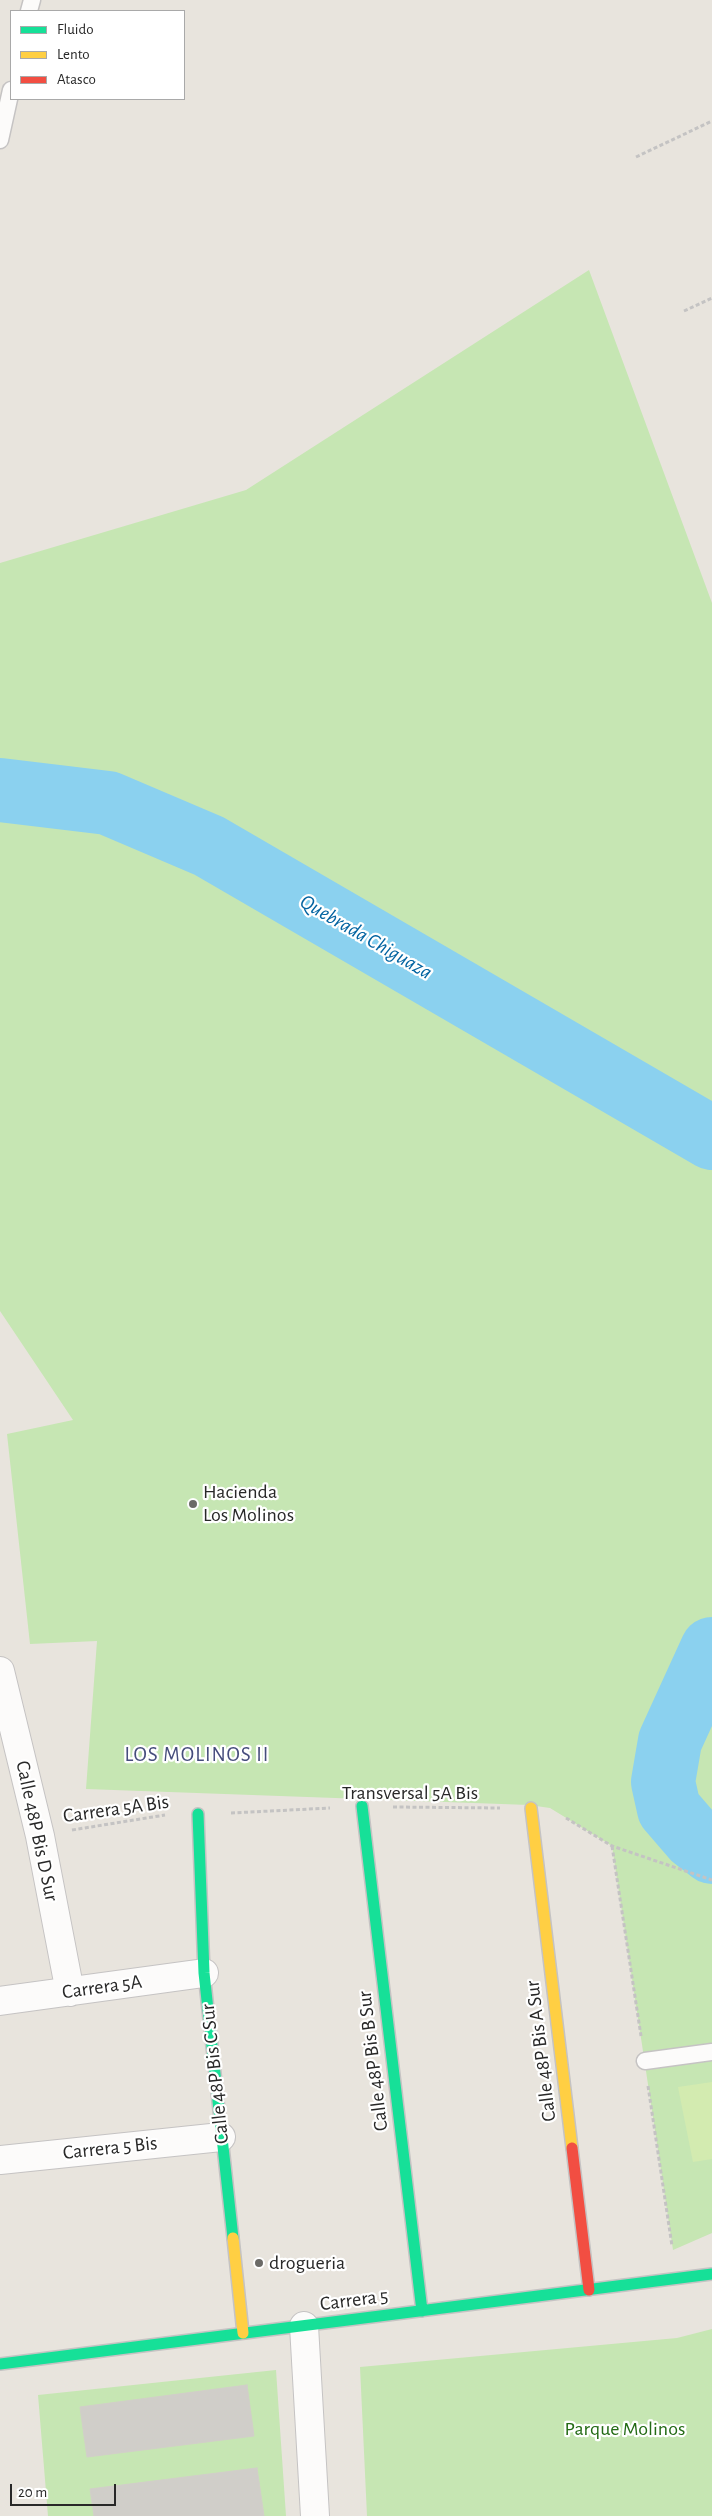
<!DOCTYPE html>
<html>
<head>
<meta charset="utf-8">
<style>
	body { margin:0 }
	#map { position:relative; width:712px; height:2516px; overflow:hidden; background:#e8e4dd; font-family:"Alegreya Sans",sans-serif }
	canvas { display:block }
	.legend { position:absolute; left:10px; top:10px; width:175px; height:90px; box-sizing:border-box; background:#fff; border:1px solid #a9a9a9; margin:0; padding:6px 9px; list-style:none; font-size:15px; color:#282828 }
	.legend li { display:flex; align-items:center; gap:10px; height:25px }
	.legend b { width:25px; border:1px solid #a9a9a9 }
	.scale { position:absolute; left:10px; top:2484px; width:106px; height:22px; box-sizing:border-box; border:2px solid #282828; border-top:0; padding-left:6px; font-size:15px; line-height:18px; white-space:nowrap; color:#282828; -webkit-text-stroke:4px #fff; paint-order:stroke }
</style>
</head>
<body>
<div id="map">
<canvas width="712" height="2516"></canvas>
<ul class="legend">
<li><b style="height:6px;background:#16e098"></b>Fluido</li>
<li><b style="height:6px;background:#ffcf43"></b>Lento</li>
<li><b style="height:6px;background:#f24e42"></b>Atasco</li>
</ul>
<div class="scale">20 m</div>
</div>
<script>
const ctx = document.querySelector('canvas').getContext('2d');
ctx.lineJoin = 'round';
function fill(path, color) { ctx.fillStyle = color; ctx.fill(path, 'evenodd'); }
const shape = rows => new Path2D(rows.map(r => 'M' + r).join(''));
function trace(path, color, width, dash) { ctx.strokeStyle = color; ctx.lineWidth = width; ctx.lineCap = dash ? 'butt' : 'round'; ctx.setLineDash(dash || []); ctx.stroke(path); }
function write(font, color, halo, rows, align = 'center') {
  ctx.font = font + ' "Alegreya Sans",sans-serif'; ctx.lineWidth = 4.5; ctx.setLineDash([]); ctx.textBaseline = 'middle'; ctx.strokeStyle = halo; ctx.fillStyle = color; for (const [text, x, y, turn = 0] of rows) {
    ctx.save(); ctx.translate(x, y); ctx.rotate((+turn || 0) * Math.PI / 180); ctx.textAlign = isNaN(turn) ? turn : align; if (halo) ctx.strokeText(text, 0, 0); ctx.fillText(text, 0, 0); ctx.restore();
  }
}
const green = shape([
	[589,270,712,603,712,2233,673,2250,612,1846,550,1808,529,1805,86,1789,97,1641,30,1644,7,1434,73,1420,0,1311,0,563,246,490],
	[712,2329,712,2516,367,2516,360,2367,677,2338],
	[276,2370,286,2516,48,2516,38,2395]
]);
const pitch = shape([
	[712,2082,712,2159,693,2162,678,2087]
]);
const river = shape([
	[0,790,108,803,209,846,712,1138],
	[712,1649,670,1741,663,1782,669,1809,694,1838,712,1852]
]);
const building = shape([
	[247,2385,254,2436,87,2457,80,2407,247,2385],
	[257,2468,264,2516,94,2516,90,2489,257,2468]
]);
const path = shape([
	[636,157,712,121],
	[684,311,712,298],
	[393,1807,500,1808],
	[231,1813,330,1808],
	[566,1818,612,1846,712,1880],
	[72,1830,165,1815],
	[612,1846,641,2036],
	[648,2086,672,2246]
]);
const lane = shape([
	[29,11,32,0],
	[0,140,11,90],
	[645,2061,712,2052]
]);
const street = shape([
	[0,1671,40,1836,70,1992],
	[0,2001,204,1973],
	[0,2160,221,2137],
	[304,2326,315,2516]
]);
const fast = shape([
	[362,1806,422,2311],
	[198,1814,204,1973,233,2238],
	[0,2364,712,2274]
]);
const slow = shape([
	[531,1808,572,2148],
	[233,2238,243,2333]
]);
const jam = shape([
	[572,2148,589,2290]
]);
const markers = [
	[193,1504,5,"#6b6a67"],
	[259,2263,5,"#6b6a67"]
];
const poiNames = [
	["Hacienda",203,1492],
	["Los Molinos",203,1515],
	["drogueria",269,2263]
];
const streetNames = [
	["Transversal 5A Bis",410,1793],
	["Carrera 5A Bis",116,1809,-8],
	["Calle 48P Bis D Sur",37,1831,78],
	["Carrera 5A",102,1987,-8],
	["Calle 48P Bis A Sur",541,2051,-97],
	["Calle 48P Bis B Sur",373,2061,-97],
	["Calle 48P Bis C Sur",215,2074,-96],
	["Carrera 5 Bis",110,2148,-6],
	["Carrera 5",354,2300,-7]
];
const parkNames = [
	["Parque Molinos",625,2429]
];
const waterNames = [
	["Quebrada Chiguaza",366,937,30]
];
const neighbourhoodNames = [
	["LOS MOLINOS II",197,1755]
];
fill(green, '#c6e6b3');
fill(pitch, '#d3ebb0');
trace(river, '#8bd1ef', 64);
fill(building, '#d0cec9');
trace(building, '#d2cfc9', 1);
trace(lane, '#c5c3c3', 19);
trace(street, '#c5c3c3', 30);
trace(fast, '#c5c3c3', 14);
trace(slow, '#c5c3c3', 14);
trace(jam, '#c5c3c3', 14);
trace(path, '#c4c3c3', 3, [4, 2.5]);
trace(lane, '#fcfbfa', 16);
trace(street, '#fcfbfa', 28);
trace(fast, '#16e098', 11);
trace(slow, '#ffcf43', 11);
trace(jam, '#f24e42', 11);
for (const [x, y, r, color] of markers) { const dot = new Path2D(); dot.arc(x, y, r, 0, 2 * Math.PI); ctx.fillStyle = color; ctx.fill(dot); trace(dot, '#fff', 2); }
write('20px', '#282828', '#fff', poiNames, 'left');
write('20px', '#282828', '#fff', streetNames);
write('20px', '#226a14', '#fff', parkNames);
write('italic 21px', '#0364a1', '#fff', waterNames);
ctx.letterSpacing = '1px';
write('21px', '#464d7c', '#fff', neighbourhoodNames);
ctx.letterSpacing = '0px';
</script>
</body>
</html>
